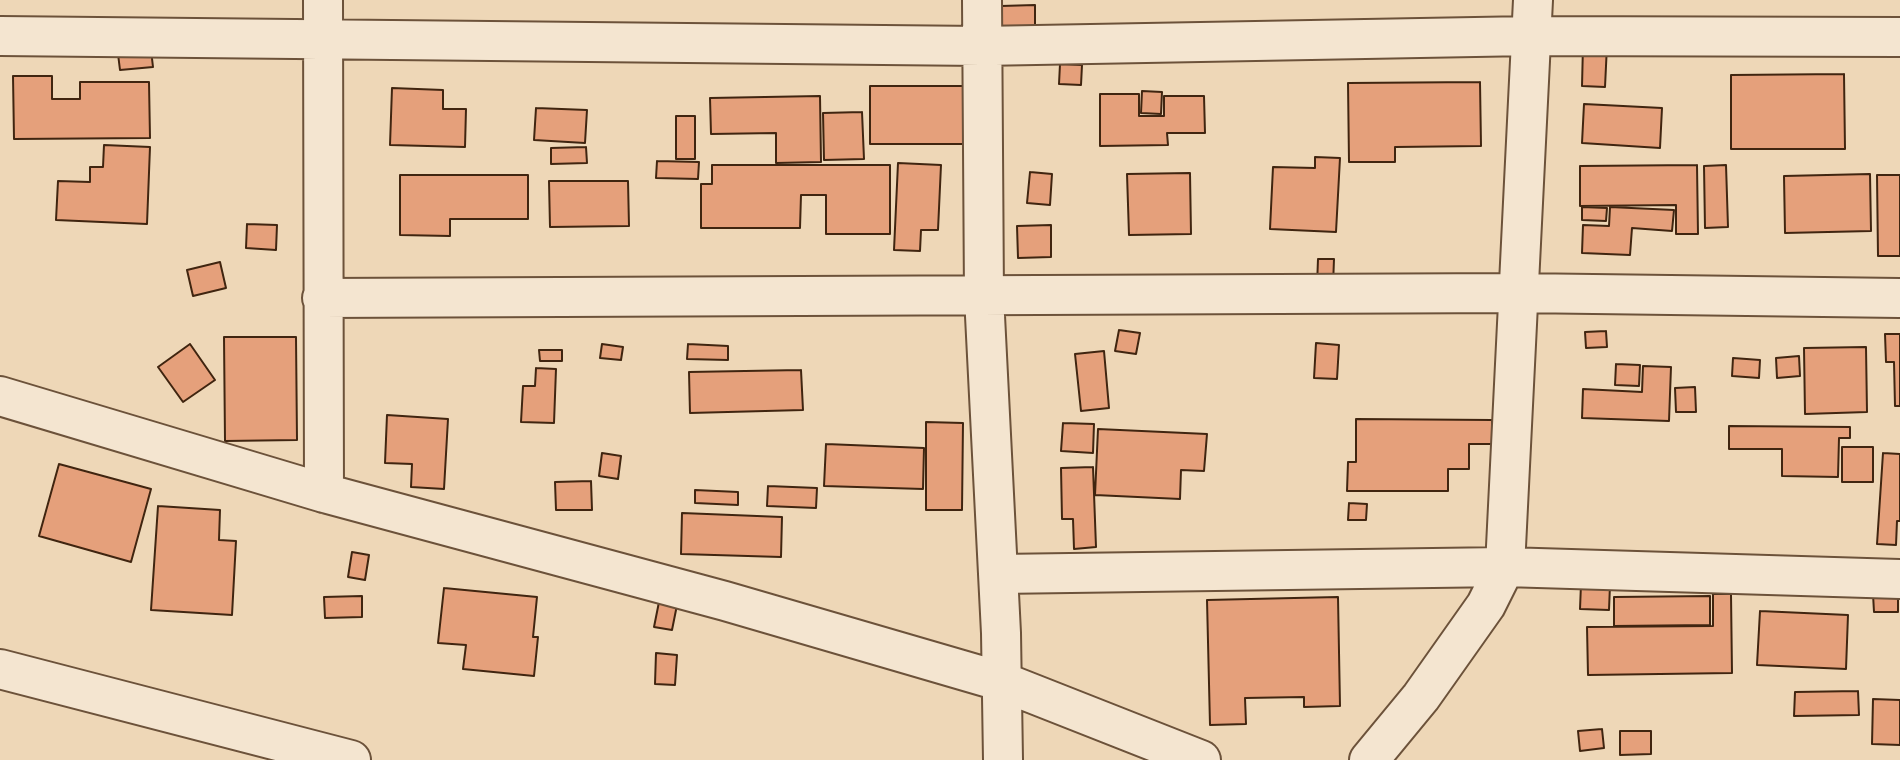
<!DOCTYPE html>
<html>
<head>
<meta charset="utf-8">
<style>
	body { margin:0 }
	canvas { display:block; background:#eed7b7 }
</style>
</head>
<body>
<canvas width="1900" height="760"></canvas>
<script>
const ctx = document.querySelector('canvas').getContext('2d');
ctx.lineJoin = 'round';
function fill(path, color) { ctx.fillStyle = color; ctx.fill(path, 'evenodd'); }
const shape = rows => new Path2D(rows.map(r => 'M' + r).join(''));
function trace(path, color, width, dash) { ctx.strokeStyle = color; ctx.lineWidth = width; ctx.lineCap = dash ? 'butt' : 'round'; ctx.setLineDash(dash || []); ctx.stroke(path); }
const building = shape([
	[1035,5,1035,35,1001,35,1001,6,1035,5],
	[1583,45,1607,45,1605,87,1582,86,1583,45],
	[151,50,153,67,120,70,118,54,151,50],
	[1060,64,1082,65,1081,85,1059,84,1060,64],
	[1844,74,1845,149,1731,149,1731,75,1844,74],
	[13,76,52,76,52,99,80,99,80,82,149,82,150,138,14,139,13,76],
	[1480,82,1481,146,1395,147,1395,162,1349,162,1348,83,1480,82],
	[870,86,965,86,965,144,870,144,870,86],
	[392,88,443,90,443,109,466,109,465,147,390,145,392,88],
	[1142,91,1162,92,1161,114,1141,113,1142,91],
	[1100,94,1139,94,1139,116,1164,116,1164,96,1204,96,1205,133,1167,133,1168,145,1100,146,1100,94],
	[820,96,821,162,776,163,776,133,711,134,710,98,820,96],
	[1584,104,1662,108,1660,148,1582,143,1584,104],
	[536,108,587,110,585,143,534,140,536,108],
	[862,112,864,159,824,160,823,113,862,112],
	[676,116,695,116,695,159,676,159,676,116],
	[104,145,150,147,147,224,56,220,58,181,90,182,90,167,103,167,104,145],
	[586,147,587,163,551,164,551,148,586,147],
	[1315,157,1340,158,1336,232,1270,229,1273,167,1315,168,1315,157],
	[657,161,699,162,698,179,656,178,657,161],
	[898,163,941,165,938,230,921,230,920,251,894,250,898,163],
	[712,165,890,165,890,234,826,234,826,195,801,195,800,228,701,228,701,184,712,184,712,165],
	[1697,165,1698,234,1676,234,1676,205,1580,206,1580,166,1697,165],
	[1726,165,1728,227,1705,228,1704,166,1726,165],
	[1030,172,1052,174,1050,205,1027,203,1030,172],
	[1190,173,1191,234,1129,235,1127,174,1190,173],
	[1870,174,1871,231,1785,233,1784,176,1870,174],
	[400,175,528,175,528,219,450,219,450,236,400,235,400,175],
	[1877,175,1900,175,1900,256,1878,256,1877,175],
	[549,181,628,181,629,226,550,227,549,181],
	[1582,207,1607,208,1606,221,1582,220,1582,207],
	[1610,207,1674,210,1672,231,1632,228,1630,255,1582,253,1583,225,1609,226,1610,207],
	[247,224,277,225,276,250,246,248,247,224],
	[1051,225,1051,257,1018,258,1017,226,1051,225],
	[1318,259,1334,259,1333,286,1317,286,1318,259],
	[220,262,226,288,193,296,187,270,220,262],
	[1119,330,1140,333,1136,354,1115,351,1119,330],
	[1606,331,1607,347,1586,348,1585,332,1606,331],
	[1885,334,1900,334,1900,406,1895,406,1894,362,1886,362,1885,334],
	[224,337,296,337,297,440,225,441,224,337],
	[1316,343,1339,345,1337,379,1314,378,1316,343],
	[190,344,215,380,183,402,158,367,190,344],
	[602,344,623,347,621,360,600,358,602,344],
	[688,344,728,346,728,360,687,359,688,344],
	[1866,347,1867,412,1805,414,1804,348,1866,347],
	[539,350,562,350,562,361,540,361,539,350],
	[1104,351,1109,408,1081,411,1075,354,1104,351],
	[1799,356,1800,376,1777,378,1776,358,1799,356],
	[1733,358,1760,360,1759,378,1732,376,1733,358],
	[1616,364,1640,365,1639,386,1615,385,1616,364],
	[1643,366,1671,367,1669,421,1582,418,1583,389,1642,392,1643,366],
	[536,368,556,369,554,423,521,422,523,386,535,386,536,368],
	[801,370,803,410,690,413,689,372,801,370],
	[1695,387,1696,412,1676,412,1675,388,1695,387],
	[387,415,448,419,444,489,411,487,412,464,385,463,387,415],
	[1356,419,1492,420,1492,444,1469,444,1469,469,1448,469,1448,491,1347,491,1348,462,1356,462,1356,419],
	[926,422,963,423,962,510,926,510,926,422],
	[1063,423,1094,424,1093,453,1061,451,1063,423],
	[1729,426,1850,427,1850,438,1839,438,1838,477,1782,476,1782,449,1729,449,1729,426],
	[1098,429,1207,434,1204,471,1181,470,1180,499,1095,495,1098,429],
	[826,444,924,448,923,489,824,486,826,444],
	[1842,447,1873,447,1873,482,1842,482,1842,447],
	[602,453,621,456,618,479,599,476,602,453],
	[1883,453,1900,454,1900,521,1897,521,1896,545,1877,544,1883,453],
	[59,464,151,489,131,562,39,536,59,464],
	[1093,467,1096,547,1074,549,1073,519,1062,519,1061,468,1093,467],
	[591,481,592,510,556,510,555,482,591,481],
	[768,486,817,488,816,508,767,506,768,486],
	[695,490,738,492,738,505,695,503,695,490],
	[1349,503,1367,504,1366,520,1348,520,1349,503],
	[158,506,220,510,219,540,236,541,232,615,151,610,158,506],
	[682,513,782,517,781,557,681,554,682,513],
	[352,552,369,555,365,580,348,577,352,552],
	[1581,584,1610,585,1609,610,1580,609,1581,584],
	[444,588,537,597,533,637,538,637,534,676,463,669,466,645,438,643,444,588],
	[661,592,679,595,672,630,654,627,661,592],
	[1898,593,1898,612,1874,612,1873,594,1898,593],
	[1713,594,1731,594,1732,673,1588,675,1587,627,1713,626,1713,594],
	[362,596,362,617,325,618,324,597,362,596],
	[1710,596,1710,625,1614,626,1614,597,1710,596],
	[1338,597,1340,706,1304,707,1304,697,1245,698,1246,724,1210,725,1207,600,1338,597],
	[1760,611,1848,615,1846,669,1757,665,1760,611],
	[656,653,677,655,675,685,655,684,656,653],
	[1858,691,1859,715,1794,716,1795,692,1858,691],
	[1873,699,1900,700,1900,745,1872,744,1873,699],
	[1602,729,1604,748,1580,751,1578,731,1602,729],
	[1620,731,1651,731,1651,754,1620,755,1620,731]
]);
const minor = shape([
	[323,0,324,493],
	[982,0,984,296,1001,633,1003,760],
	[0,36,981,46,1530,36,1900,37],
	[322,298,1517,293,1900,298],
	[0,396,324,493,725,601,1003,682,1201,760],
	[998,574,1505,567,1900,579],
	[0,669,351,760],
	[1369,760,1421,697,1486,605,1505,567,1533,0]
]);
fill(building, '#e5a07b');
trace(building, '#402510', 2);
trace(minor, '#6c523a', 42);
trace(minor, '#f4e5d0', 38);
</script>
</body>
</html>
